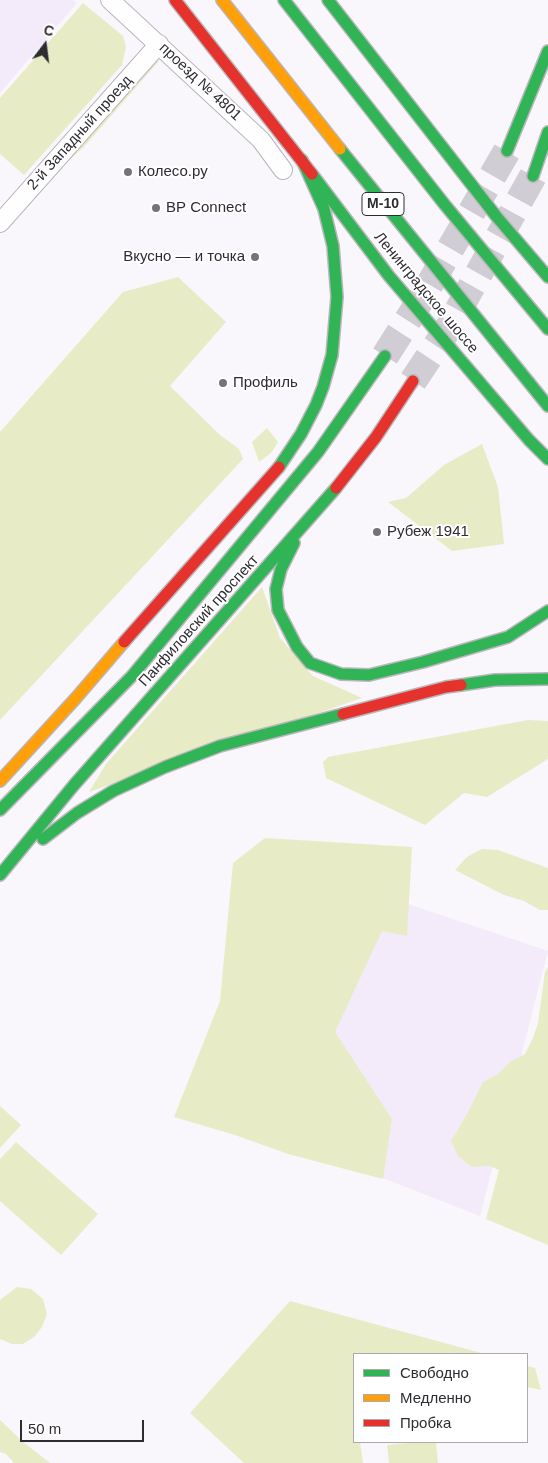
<!DOCTYPE html>
<html>
<head>
<meta charset="utf-8">
<style>
	body { margin:0 }
	#map { position:relative; width:548px; height:1463px; overflow:hidden; background:#f9f6fc; font-family:Helvetica,sans-serif }
	canvas { display:block }
	.legend { position:absolute; left:353px; top:1353px; width:175px; height:90px; box-sizing:border-box; background:#fff; border:1px solid #acaaad; margin:0; padding:6px 9px; list-style:none; font-size:15px; color:#2f2b32 }
	.legend li { display:flex; align-items:center; gap:10px; height:25px }
	.legend b { width:25px; border:1px solid #acaaad }
	.north { position:absolute; left:20px; top:20px; width:50px; height:50px; -webkit-text-stroke:4px #fff; paint-order:stroke; rotate:15deg; font-size:14px; font-weight:700; line-height:20px; text-align:center; color:#2f2b32 }
	.north::after { content:''; display:block; margin:auto; width:18px; height:22px; background:#2f2b32; clip-path:polygon(50% 0,100% 100%,50% 72%,0 100%) }
	.scale { position:absolute; left:20px; top:1420px; width:124px; height:22px; box-sizing:border-box; border:2px solid #2f2b32; border-top:0; padding-left:6px; font-size:15px; line-height:18px; white-space:nowrap; color:#2f2b32; -webkit-text-stroke:4px #fff; paint-order:stroke }
</style>
</head>
<body>
<div id="map">
<canvas width="548" height="1463"></canvas>
<ul class="legend">
<li><b style="height:6px;background:#30b455"></b>Свободно</li>
<li><b style="height:6px;background:#ff9f0a"></b>Медленно</li>
<li><b style="height:6px;background:#e5322d"></b>Пробка</li>
</ul>
<div class="north">С</div>
<div class="scale">50 m</div>
</div>
<script>
const ctx = document.querySelector('canvas').getContext('2d');
ctx.lineJoin = 'round';
function fill(path, color) { ctx.fillStyle = color; ctx.fill(path, 'evenodd'); }
const shape = rows => new Path2D(rows.map(r => 'M' + r).join(''));
function trace(path, color, width, dash) { ctx.strokeStyle = color; ctx.lineWidth = width; ctx.lineCap = dash ? 'butt' : 'round'; ctx.setLineDash(dash || []); ctx.stroke(path); }
function write(font, color, halo, rows, align = 'center') {
  ctx.font = font + ' Helvetica,sans-serif'; ctx.lineWidth = 4; ctx.setLineDash([]); ctx.textBaseline = 'middle'; ctx.strokeStyle = halo; ctx.fillStyle = color; for (const [text, x, y, turn = 0] of rows) {
    ctx.save(); ctx.translate(x, y); ctx.rotate((+turn || 0) * Math.PI / 180); ctx.textAlign = isNaN(turn) ? turn : align; if (halo) ctx.strokeText(text, 0, 0); ctx.fillText(text, 0, 0); ctx.restore();
  }
}
const built = shape([
	[0,0,73,0,77,3,0,93],
	[273,859,548,951,480,1216,199,1106]
]);
const green = shape([
	[83,3,123,36,126,47,122,65,24,175,0,154,0,98],
	[149,52,159,61,83,148,69,160,62,153],
	[178,277,226,322,170,386,220,435,239,449,243,459,0,720,0,432,123,292],
	[267,428,278,442,272,452,259,462,252,442],
	[482,444,498,487,504,544,452,551,388,502,406,498,444,465],
	[262,587,280,638,313,676,362,698,89,792,106,764],
	[528,720,548,721,548,759,487,797,464,793,425,825,326,778,323,762,328,757],
	[265,838,412,847,407,936,382,931,335,1032,392,1119,383,1179,288,1154,235,1135,174,1117,220,1001,233,863],
	[482,849,498,850,548,868,548,910,540,910,524,901,504,895,455,870,467,857],
	[548,967,548,1245,486,1219,499,1170,490,1166,472,1167,458,1156,451,1141,468,1112,483,1082,498,1074,510,1062,525,1054,533,1038,538,1023,545,972],
	[0,1106,21,1125,0,1148],
	[16,1142,98,1214,61,1255,0,1201,0,1159],
	[17,1287,31,1289,43,1299,47,1314,42,1327,34,1337,23,1344,12,1344,0,1339,0,1300],
	[290,1301,485,1354,354,1354,354,1442,360,1442,363,1463,244,1463,190,1413],
	[527,1366,535,1368,541,1390,527,1387],
	[0,1420,22,1441,50,1463,14,1463,6,1454,0,1452],
	[419,1442,436,1442,438,1463,389,1463,387,1445]
]);
const primaryTunnel = shape([
	[385,356,420,301,507,151],
	[413,381,449,327,533,176]
]);
const street = shape([
	[110,0,261,140,283,170],
	[0,223,159,44]
]);
const fast = shape([
	[284,0,445,205,548,329],
	[328,0,496,216,548,277],
	[340,149,548,406],
	[507,151,548,51],
	[312,174,389,276,529,440,548,459],
	[533,176,548,132],
	[279,467,301,434,316,405,323,387,332,355,337,297,333,246,324,209,302,160],
	[294,543,281,569,276,589,278,610,297,647,310,663,341,674,369,675,423,662,508,637,548,611],
	[461,685,495,680,548,679],
	[0,810,132,676,318,452,385,356],
	[43,839,77,813,113,791,165,767,220,746,343,714],
	[0,875,74,785,336,488]
]);
const slow = shape([
	[222,0,340,149],
	[0,781,76,698,124,642]
]);
const jam = shape([
	[175,0,312,174],
	[336,488,376,437,413,381],
	[124,642,279,467],
	[343,714,446,687,461,685]
]);
const markers = [
	[128,172,5,"#767279"],
	[156,208,5,"#767279"],
	[255,257,5,"#767279"],
	[223,383,5,"#767279"],
	[377,532,5,"#767279"]
];
const shields = [
	[383,204,42]
];
const shieldNames = [
	["М-10",383,204]
];
const streetNames = [
	["проезд № 4801",200,82,43],
	["2-й Западный проезд",80,133,-48],
	["Ленинградское шоссе",426,293,50],
	["Панфиловский проспект",199,621,-48]
];
const poiNames = [
	["Колесо.ру",138,172],
	["ВР Connect",166,208],
	["Вкусно — и точка",245,257,"right"],
	["Профиль",233,383],
	["Рубеж 1941",387,532]
];
fill(built, '#f3ebf9');
fill(green, '#e8ecc6');
trace(primaryTunnel, '#d1cdd4', 28, [28, 14]);
trace(street, '#b9b6bc', 20);
trace(fast, '#b9b6bc', 14);
trace(slow, '#b9b6bc', 14);
trace(jam, '#b9b6bc', 14);
trace(street, '#fefeff', 18);
trace(fast, '#30b455', 11);
trace(slow, '#ff9f0a', 11);
trace(jam, '#e5322d', 11);
for (const [x, y, r, color] of markers) { const dot = new Path2D(); dot.arc(x, y, r, 0, 2 * Math.PI); ctx.fillStyle = color; ctx.fill(dot); trace(dot, '#fff', 2); }
for (const [x, y, w] of shields) { const box = new Path2D(); box.roundRect(x - w / 2, y - 11.5, w, 23, 4); ctx.fillStyle = '#fff'; ctx.fill(box); trace(box, '#2f2b32', 1); }
write('bold 14px', '#2f2b32', null, shieldNames);
write('15px', '#2f2b32', '#fff', streetNames);
write('15px', '#2f2b32', '#fff', poiNames, 'left');
</script>
</body>
</html>
